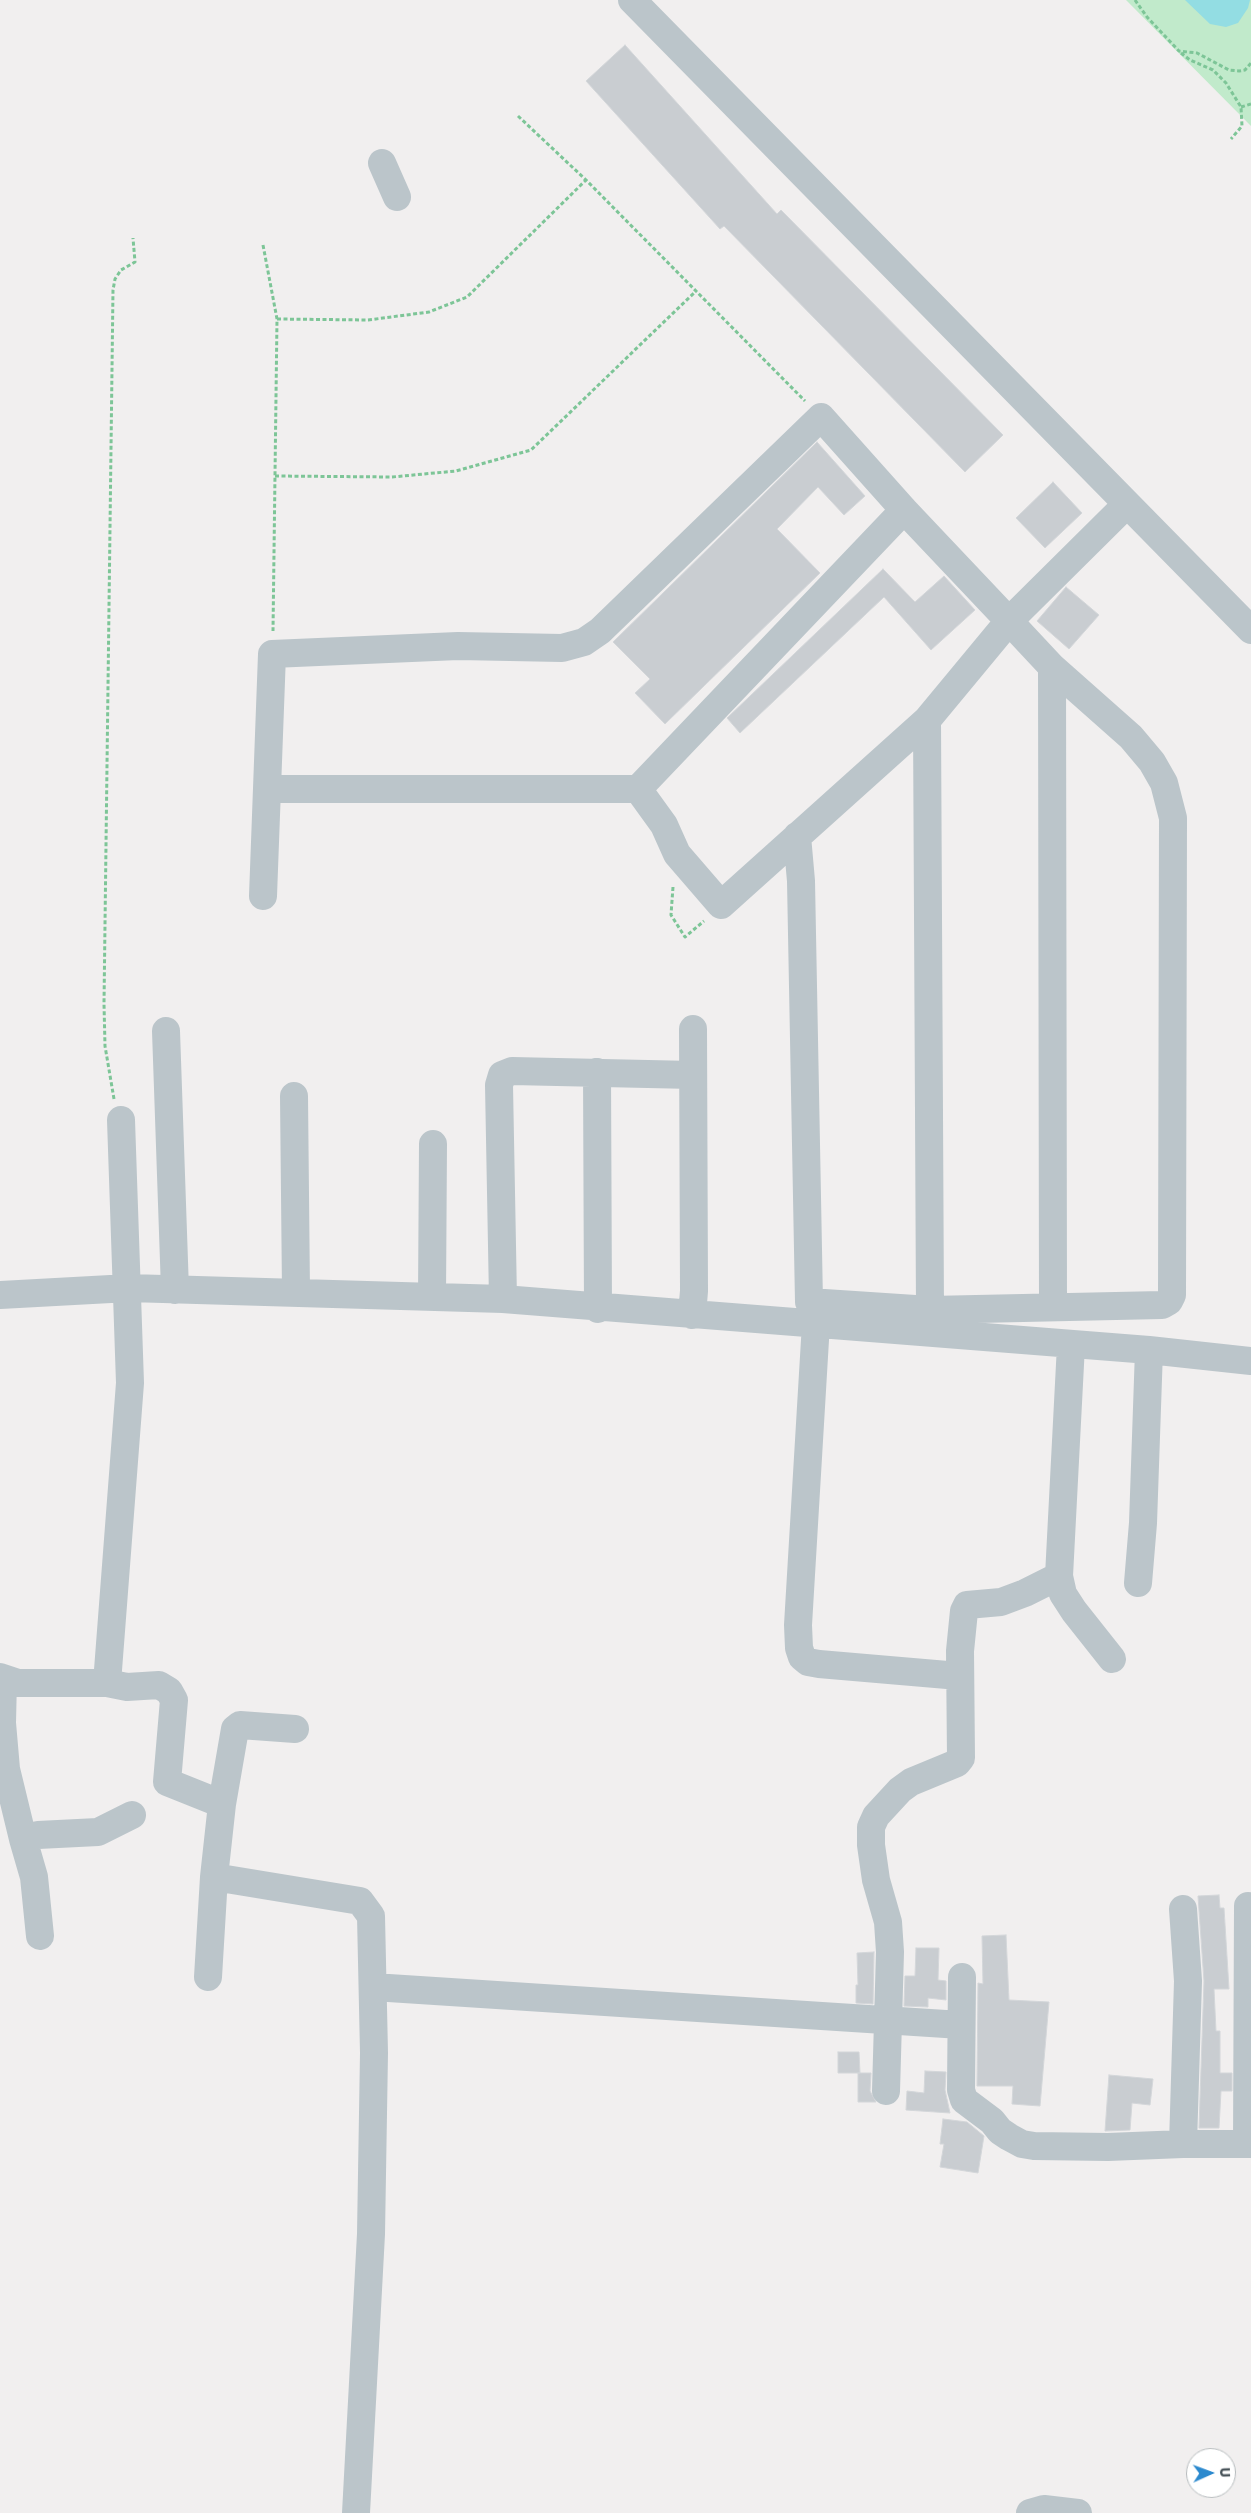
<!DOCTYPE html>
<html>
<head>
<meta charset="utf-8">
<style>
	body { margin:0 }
	#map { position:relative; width:1251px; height:2513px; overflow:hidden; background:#f1efef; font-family:Poppins,sans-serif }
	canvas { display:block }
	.north { position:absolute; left:1186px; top:2448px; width:50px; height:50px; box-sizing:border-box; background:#fff; border:1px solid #b6bbbd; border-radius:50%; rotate:88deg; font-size:14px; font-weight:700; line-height:20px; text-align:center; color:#49545a }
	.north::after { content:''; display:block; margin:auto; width:18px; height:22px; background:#2b89ce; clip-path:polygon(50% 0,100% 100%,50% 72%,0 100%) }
</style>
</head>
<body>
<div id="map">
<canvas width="1251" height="2513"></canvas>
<div class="north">U</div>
</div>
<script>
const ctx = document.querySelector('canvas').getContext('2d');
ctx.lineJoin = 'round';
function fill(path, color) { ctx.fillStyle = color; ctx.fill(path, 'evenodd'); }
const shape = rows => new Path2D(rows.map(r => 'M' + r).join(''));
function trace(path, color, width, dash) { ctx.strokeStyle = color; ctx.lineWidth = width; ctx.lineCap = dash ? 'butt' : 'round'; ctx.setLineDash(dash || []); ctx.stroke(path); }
const green = shape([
	[1126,0,1251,0,1251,126]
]);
const water = shape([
	[1185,0,1250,0,1248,8,1238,23,1226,27,1210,24]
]);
const building = shape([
	[625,45,777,214,781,210,1003,435,965,472,724,226,720,229,586,81,625,45],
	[817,442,865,496,844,515,818,487,777,529,820,573,665,724,635,693,650,679,613,642,817,442],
	[1053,482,1082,513,1045,548,1016,518,1053,482],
	[883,569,915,602,944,576,975,610,931,650,884,597,740,733,727,718,883,569],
	[1066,587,1099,615,1069,649,1037,621,1066,587],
	[1219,1895,1220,1908,1224,1908,1229,1989,1214,1989,1216,2031,1220,2031,1220,2073,1232,2073,1232,2091,1221,2091,1219,2128,1199,2128,1204,1981,1198,1896,1219,1895],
	[1006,1935,1009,2000,1049,2002,1040,2106,1012,2104,1013,2086,977,2086,978,1983,983,1984,982,1936,1006,1935],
	[916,1948,939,1948,938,1980,946,1981,946,2000,928,1998,928,2007,904,2006,905,1976,915,1976,916,1948],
	[874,1952,873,2004,856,2003,856,1985,858,1985,857,1953,874,1952],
	[838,2052,859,2052,860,2073,838,2073,838,2052],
	[925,2071,946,2072,945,2090,950,2113,906,2110,907,2091,924,2093,925,2071],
	[858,2073,871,2073,870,2091,876,2102,858,2102,858,2073],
	[1109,2075,1153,2079,1150,2105,1132,2103,1130,2130,1105,2131,1109,2075],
	[943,2119,967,2122,984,2136,978,2173,940,2167,944,2144,940,2144,943,2119]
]);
const path = shape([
	[1135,0,1147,17,1179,51,1197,53,1229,70,1239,71,1245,70,1251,63],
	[1181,53,1190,60,1213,70,1226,83,1241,107,1242,126,1231,139],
	[1241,107,1251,104],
	[518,116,586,180,805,401],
	[263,245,277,319,273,631],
	[277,319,368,320,429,312,467,297,586,180],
	[275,476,392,477,456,471,531,450,696,291],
	[673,887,671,915,685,937,704,921],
	[114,1099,105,1046,104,1004,113,290,115,279,121,270,135,262,133,238]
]);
const minor = shape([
	[632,0,1251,630],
	[382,163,397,197],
	[927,720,930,1310],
	[267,789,638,789],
	[797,836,801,881,809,1302,930,1310,1162,1305,1169,1301,1172,1295,1173,818,1164,783,1152,762,1131,737,1052,667],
	[263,896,272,654,458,646,562,648,584,642,600,631,821,417,904,510],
	[166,1031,175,1290],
	[597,1072,598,1309],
	[294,1096,296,1292],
	[0,1295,129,1288,503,1299,1149,1350,1251,1361],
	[432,1297,433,1144],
	[503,1299,499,1085,502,1075,512,1071,693,1075],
	[1053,1307,1052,667,1009,621,927,720,721,905,677,854,664,825,638,789,904,510,1009,621,1126,505],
	[692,1315,694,1291,693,1029],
	[816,1323,798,1625,799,1648,802,1657,808,1662,819,1664,959,1676],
	[1071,1345,1059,1576,1063,1594,1074,1611,1112,1659],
	[1138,1583,1143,1523,1149,1350],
	[0,1677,18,1683,107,1683,127,1687,159,1685,169,1691,174,1700,167,1782,222,1804,214,1877,208,1977],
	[3,1679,2,1723,6,1769,23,1839,38,1835,98,1832,132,1815],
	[107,1683,130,1383,121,1120],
	[222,1804,235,1729,240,1725,295,1729],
	[23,1839,34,1877,40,1936],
	[214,1877,360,1901,371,1916,374,2053,371,2234,356,2513],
	[1183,1909,1188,1981,1183,2144],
	[962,1977,961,2090,964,2100,992,2121,1000,2131,1009,2137,1022,2144,1034,2146,1108,2147,1183,2144,1251,2144],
	[373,1987,961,2025],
	[886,2091,890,1952,888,1922,876,1880,871,1845,871,1827,876,1816,900,1790,911,1782,957,1763,961,1758,960,1651,964,1611,967,1605,1001,1602,1025,1593,1059,1576],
	[1247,2144,1248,1906],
	[1030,2513,1044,2509,1078,2513]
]);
fill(green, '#c1eacb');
fill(water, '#93dde3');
fill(building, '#c9cdd1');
trace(building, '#d3d6d9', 1);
trace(path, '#7dc597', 3, [4, 2.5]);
trace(minor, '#bbc5ca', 28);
</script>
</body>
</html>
